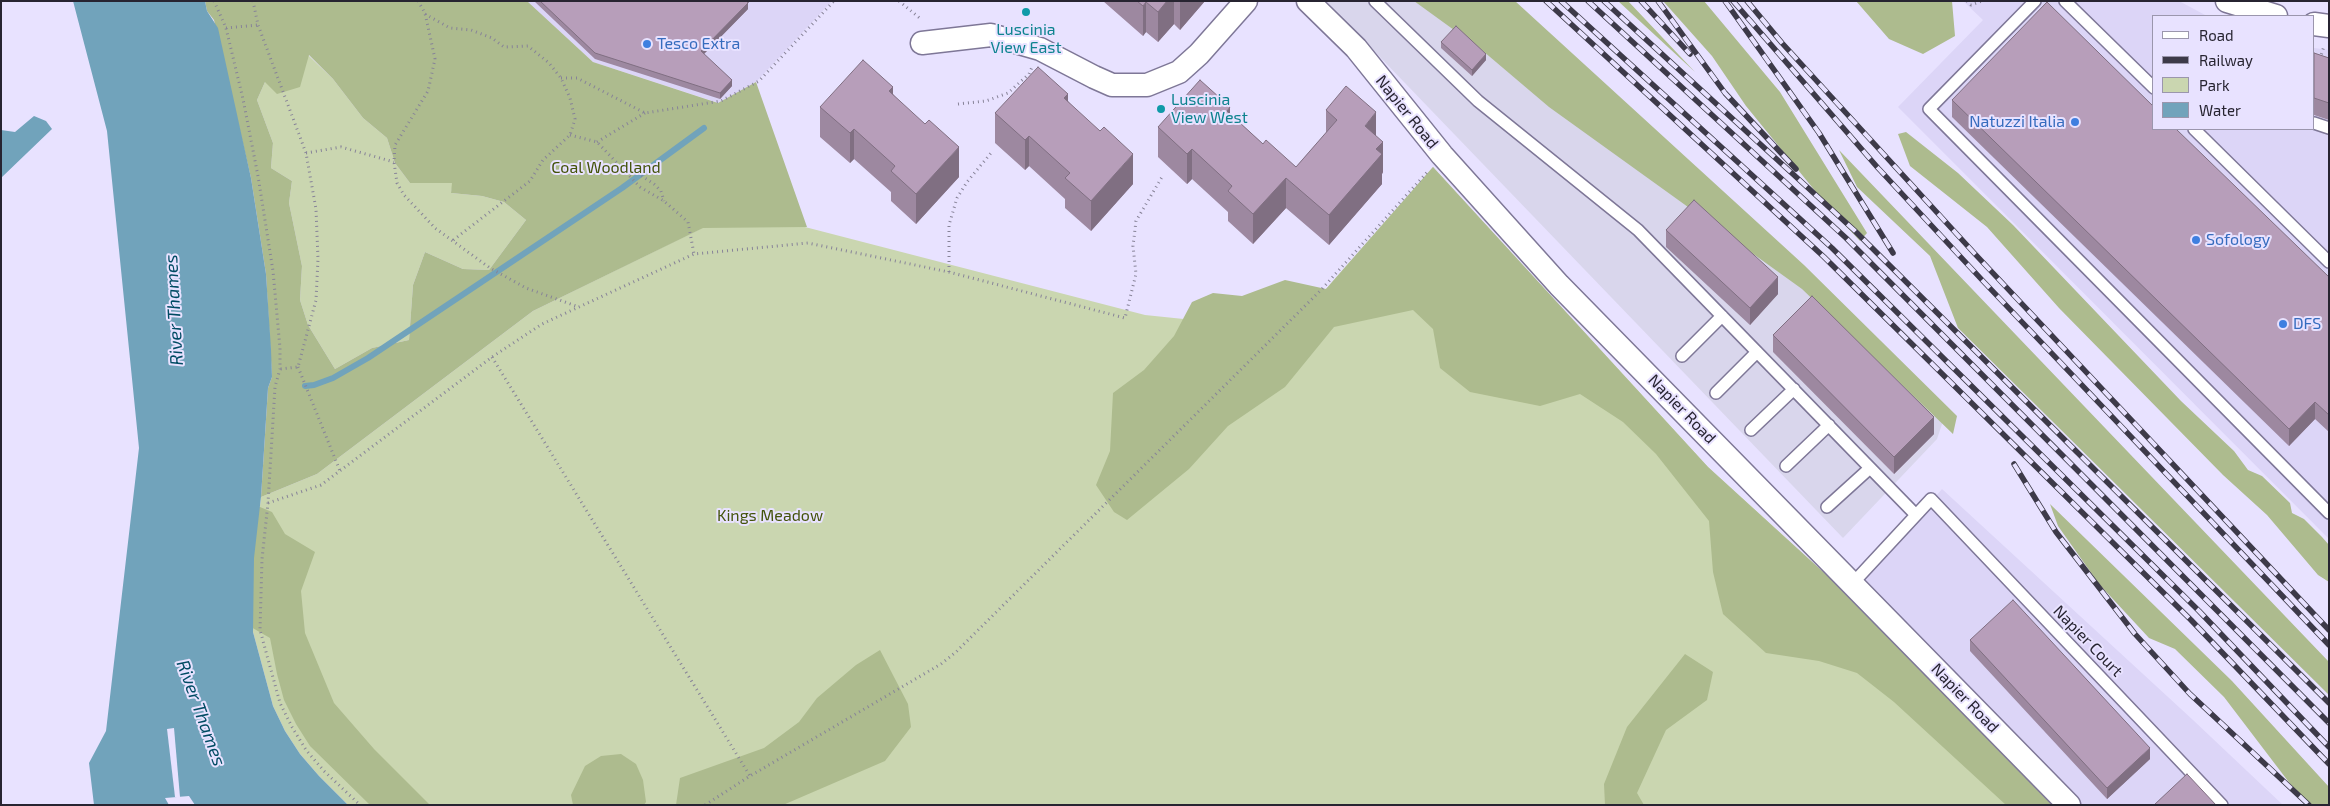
<!DOCTYPE html>
<html>
<head>
<meta charset="utf-8">
<style>
	body { margin:0 }
	#map { position:relative; width:2330px; height:806px; overflow:hidden; background:#e8e2ff; font-family:"Exo 2",sans-serif }
	canvas { display:block }
	.frame { position:absolute; inset:0; border:2px solid #272431; pointer-events:none }
	.legend { position:absolute; left:2152px; top:15px; width:162px; height:115px; box-sizing:border-box; background:#e8e2ff; border:1px solid #9b96ad; margin:0; padding:6px 9px; list-style:none; font-size:15px; color:#272431 }
	.legend li { display:flex; align-items:center; gap:10px; height:25px }
	.legend b { width:25px; border:1px solid #9b96ad }
</style>
</head>
<body>
<div id="map">
<canvas width="2330" height="806"></canvas>
<div class="frame"></div>
<ul class="legend">
<li><b style="height:6px;background:#fff"></b>Road</li>
<li><b style="height:6px;background:#3d3a49"></b>Railway</li>
<li><b style="height:14px;background:#cad6b0"></b>Park</li>
<li><b style="height:14px;background:#71a3bb"></b>Water</li>
</ul>
</div>
<script>
const ctx = document.querySelector('canvas').getContext('2d');
ctx.lineJoin = 'round';
function fill(path, color) { ctx.fillStyle = color; ctx.fill(path, 'evenodd'); }
const shape = rows => new Path2D(rows.map(r => 'M' + r).join(''));
function trace(path, color, width, dash) { ctx.strokeStyle = color; ctx.lineWidth = width; ctx.lineCap = dash ? 'butt' : 'round'; ctx.setLineDash(dash || []); ctx.stroke(path); }
function write(font, color, halo, rows, align = 'center') {
  ctx.font = font + ' "Exo 2",sans-serif'; ctx.lineWidth = 4; ctx.setLineDash([]); ctx.textBaseline = 'middle'; ctx.strokeStyle = halo; ctx.fillStyle = color; for (const [text, x, y, turn = 0] of rows) {
    ctx.save(); ctx.translate(x, y); ctx.rotate((+turn || 0) * Math.PI / 180); ctx.textAlign = isNaN(turn) ? turn : align; if (halo) ctx.strokeText(text, 0, 0); ctx.fillText(text, 0, 0); ctx.restore();
  }
}
const built = shape([
	[527,1,832,1,756,82,719,103,593,62],
	[1963,1,2179,1,2207,16,2154,16,2154,129,2314,129,2314,48,2329,50,2329,539,1898,107,1983,20],
	[1942,489,2193,720,2283,805,2080,805,1864,580]
]);
const industrial = shape([
	[1326,1,1432,1,1808,283,1943,421,1937,439,1843,538]
]);
const green = shape([
	[308,55,333,79,363,118,387,138,395,163,410,183,453,183,451,193,482,196,504,202,526,220,489,270,463,269,425,252,413,285,409,340,372,348,335,369,308,325,300,300,302,266,289,203,292,181,271,168,273,143,257,100,265,82],
	[1433,167,1708,467,1844,591,2052,805,348,805,319,776,300,754,285,731,273,706,253,632,254,558,261,497,317,474,533,311,700,229,677,174,805,227,1145,315,1290,330]
]);
const forest = shape([
	[205,1,527,1,593,62,718,103,756,82,807,227,703,228,533,311,317,474,261,497,268,388,272,377,266,274,251,178,214,20,207,11],
	[309,55,333,79,363,118,387,138,395,163,410,183,452,183,451,193,482,196,504,202,526,220,489,270,463,269,425,252,413,285,409,340,372,348,335,369,308,325,300,300,302,266,289,203,292,181,271,168,273,143,257,100,265,82,277,94,300,87],
	[1414,1,1515,1,1804,265,1957,416,1953,434,1802,289,1549,107,1483,51],
	[1618,1,1628,1,1695,72],
	[1663,1,1704,1,1780,92,1867,233,1860,241,1829,208,1746,106,1712,56],
	[1856,1,1952,1,1955,36,1923,54,1889,39],
	[1906,132,1958,173,2013,225,2181,401,2234,451,2248,470,2262,476,2290,503,2292,513,2304,519,2322,537,2329,545,2329,582,2318,575,2267,515,2223,475,2059,308,1987,227,1910,166,1898,134],
	[1839,150,2329,662,2329,695,1958,328,1930,256,1857,187],
	[1433,167,1708,467,1844,591,2052,805,2006,805,1894,702,1857,673,1819,661,1766,653,1723,614,1713,572,1709,521,1656,454,1623,422,1580,394,1540,406,1470,392,1440,368,1433,329,1413,310,1334,327,1285,387,1228,426,1189,469,1127,520,1114,512,1096,485,1110,451,1113,393,1144,370,1174,336,1192,302,1213,293,1242,296,1285,280,1326,289],
	[248,502,272,512,285,534,315,552,301,591,305,633,334,703,374,749,430,805,370,805,310,746,296,724,284,700,277,674,270,638,244,623],
	[2050,504,2232,681,2329,787,2329,805,2312,805,2291,785,2224,697,2175,649,2149,638,2099,584,2058,526],
	[880,650,908,704,911,727,885,761,783,805,676,805,680,778,764,748,799,722,817,698,856,665],
	[1685,654,1713,672,1707,700,1666,730,1637,793,1644,805,1605,805,1604,784,1627,727],
	[621,754,636,764,643,780,646,802,644,805,573,805,571,795,585,766,601,756]
]);
const water = shape([
	[73,1,205,1,207,11,218,28,251,178,266,274,271,349,272,377,268,388,261,497,254,558,253,632,273,706,285,731,300,754,319,776,348,805,195,805,189,796,165,798,169,805,94,805,89,763,106,731,139,448,107,131],
	[34,116,46,121,52,129,1,178,1,130,15,132]
]);
const pier = shape([
	[174,728,180,797,175,797,167,729]
]);
const stream = shape([
	[305,386,314,385,333,378,368,358,622,188,704,128]
]);
const path = shape([
	[214,1,226,28,243,99,258,176,273,271,280,348,280,369,275,387,268,503,262,559,260,630,280,703,292,727,306,750,324,771,360,805],
	[253,1,258,25,306,153,316,209,318,259,316,300,298,367,280,369],
	[418,1,425,13,435,59,428,91,395,145,394,162,397,183,404,195,435,228,490,268,526,288,576,306],
	[899,1,922,20],
	[1967,1,1971,5,1982,1],
	[425,14,450,28,471,30,492,38,504,47,528,46,549,63,561,78,570,98,575,119,570,135,543,160,530,181,452,241],
	[226,28,258,25],
	[2320,59,2324,46],
	[561,78,577,78,645,113,721,101,759,81,834,1],
	[958,104,986,101,1008,93,1029,74,1032,67],
	[570,135,597,142,640,187,664,201,688,222,694,254],
	[597,142,645,113],
	[306,153,341,147,394,162],
	[623,169,634,171,654,184,661,191,664,201],
	[949,272,949,225,957,198,967,182,991,153],
	[492,357,750,776],
	[298,367,340,471],
	[268,503,321,485,492,357,542,324,694,254,808,243,949,272,1125,318,1136,274,1133,246,1136,221,1162,177],
	[705,805,750,776,941,664,956,652,1321,290,1429,170]
]);
const lane = shape([
	[1375,1,1478,101,1638,230,1916,515],
	[2035,1,1929,109,2329,513],
	[2065,1,2154,88],
	[2314,123,2329,128],
	[2194,129,2329,262],
	[1682,356,1722,316],
	[1716,393,1757,352],
	[1751,430,1794,389],
	[1786,466,1829,425],
	[1827,507,1870,468],
	[1853,583,1931,499,2222,805]
]);
const street = shape([
	[1308,1,1356,48,1442,155,1559,285,2069,805],
	[2227,1,2276,16],
	[2314,24,2329,26],
	[922,43,991,35,1040,49,1094,77,1112,85,1147,85,1179,72,1199,54,1246,1]
]);
const rail = shape([
	[1546,1,1824,257,2191,620,2329,764],
	[1561,1,1832,248,2199,611,2329,747],
	[1588,1,1846,238,2329,723],
	[1604,1,1854,230,2329,703],
	[1641,1,1690,54],
	[1658,1,1725,93,1796,169],
	[1725,1,1819,133,1893,253],
	[1733,1,1878,168,1983,281,2329,645],
	[1747,1,1782,43,1975,254,2329,630],
	[2014,464,2056,532,2135,634,2190,694,2309,805]
]);
const wall = shape([
	[534,1,750,1,748,3,748,9,704,54,732,86,720,99,595,59],
	[1103,1,1205,1,1180,30,1174,24,1158,42,1146,32,1143,36],
	[1441,42,1486,60,1472,76,1441,48],
	[2314,53,2329,58,2329,120,2314,115],
	[893,94,959,177,916,224,891,201,891,192,854,159,850,163,820,137,820,107],
	[1952,100,2329,277,2329,432,2315,419,2289,446,1952,117],
	[1068,101,1133,184,1091,231,1065,208,1065,199,1029,166,1025,170,995,143,995,113],
	[1326,110,1376,136,1383,172,1382,174,1382,184,1329,245,1286,208,1253,244,1228,221,1228,212,1192,179,1187,184,1158,157,1158,127,1230,114,1263,144,1296,167,1326,133],
	[1666,230,1778,294,1750,325,1666,247],
	[1773,335,1934,434,1894,474,1773,352],
	[1970,640,2150,759,2107,799,1970,651]
]);
const shadedWall = shape([
	[746,1,750,1,748,3,748,9,701,57,701,51],
	[1167,1,1174,1,1174,24,1158,42,1158,12],
	[1180,1,1205,1,1180,30],
	[1146,2,1146,32,1143,36,1143,6],
	[1486,54,1486,60,1472,76,1472,70],
	[732,80,732,86,720,99,720,93],
	[893,87,893,117,889,91],
	[1068,94,1068,124,1064,98],
	[1230,107,1230,138,1227,111],
	[1376,112,1376,142,1365,126],
	[854,129,854,159,850,163,850,133],
	[1029,136,1029,166,1025,170,1025,140],
	[1383,142,1383,172,1382,174,1382,184,1329,245,1329,215,1376,149],
	[959,147,959,177,916,224,916,194],
	[1192,149,1192,179,1187,184,1187,154],
	[1133,154,1133,184,1091,231,1091,201],
	[1286,178,1286,208,1253,244,1253,214],
	[1778,277,1778,294,1750,325,1750,308],
	[2315,402,2315,419,2289,446,2289,429],
	[1934,417,1934,434,1894,474,1894,457],
	[2150,748,2150,759,2107,799,2107,788]
]);
const building = shape([
	[540,1,747,1,748,3,701,51,732,80,720,93,595,53,540,1],
	[1137,1,1167,1,1158,12,1146,2,1143,6,1137,1],
	[2047,2,2154,107,2154,129,2176,129,2329,277,2329,415,2315,402,2289,429,1952,100,2047,2],
	[1456,26,1486,54,1472,70,1441,42,1456,26],
	[2314,53,2329,58,2329,103,2314,98,2314,53],
	[863,60,893,87,889,91,925,124,929,120,959,147,916,194,891,171,895,166,854,129,850,133,820,107,863,60],
	[1038,67,1068,94,1064,98,1100,131,1104,127,1133,154,1091,201,1065,178,1070,173,1029,136,1025,140,995,113,1038,67],
	[1200,80,1230,107,1227,111,1263,144,1266,140,1296,167,1337,120,1326,110,1346,86,1376,112,1365,126,1383,142,1376,149,1382,154,1329,215,1286,178,1253,214,1228,191,1232,186,1192,149,1187,154,1158,127,1200,80],
	[1694,200,1778,277,1750,308,1666,230,1694,200],
	[1812,296,1934,417,1894,457,1773,335,1812,296],
	[2013,600,2150,748,2107,788,1970,640,2013,600],
	[2187,774,2216,805,2154,805,2187,774]
]);
const markers = [
	[1026,12,5,"#0f9aa8"],
	[647,44,5,"#3f7fe0"],
	[1161,109,5,"#0f9aa8"],
	[2075,122,5,"#3f7fe0"],
	[2196,240,5,"#3f7fe0"],
	[2283,324,5,"#3f7fe0"]
];
const cultureNames = [
	["Luscinia",1026,30],
	["View East",1026,48],
	["Luscinia",1171,100,"left"],
	["View West",1171,118,"left"]
];
const shopNames = [
	["Tesco Extra",657,44],
	["Natuzzi Italia",2065,122,"right"],
	["Sofology",2206,240],
	["DFS",2293,324]
];
const streetNames = [
	["Napier Road",1407,112,51],
	["Napier Road",1682,409,46],
	["Napier Court",2088,641,46],
	["Napier Road",1965,698,46]
];
const parkNames = [
	["Coal Woodland",606,168],
	["Kings Meadow",770,516]
];
const waterNames = [
	["River Thames",174,310,-93],
	["River Thames",201,713,70]
];
fill(built, '#dcd5f7');
fill(industrial, '#d9d6ec');
fill(green, '#cad6b0');
fill(forest, '#adbb8e');
fill(water, '#71a3bb');
fill(pier, '#e8e2ff');
trace(stream, '#71a3bb', 6);
trace(lane, '#7e7797', 14);
trace(street, '#7e7797', 25);
trace(path, '#878398', 3, [1, 4]);
trace(lane, '#fff', 11);
trace(street, '#fff', 22);
trace(rail, '#3d3a49', 5.5);
trace(rail, '#e8e2ff', 4, [11]);
fill(wall, '#9d88a0');
fill(shadedWall, '#806f82');
fill(building, '#b79eba');
trace(building, '#806f82', 1);
for (const [x, y, r, color] of markers) { const dot = new Path2D(); dot.arc(x, y, r, 0, 2 * Math.PI); ctx.fillStyle = color; ctx.fill(dot); trace(dot, '#e8e2ff', 2); }
write('16px', '#0d838f', '#e8e2ff', cultureNames);
write('16px', '#366cbe', '#e8e2ff', shopNames, 'left');
write('16px', '#272431', '#e8e2ff', streetNames);
write('16px', '#43530a', '#e8e2ff', parkNames);
write('italic 18px', '#004b63', '#e8e2ff', waterNames);
</script>
</body>
</html>
